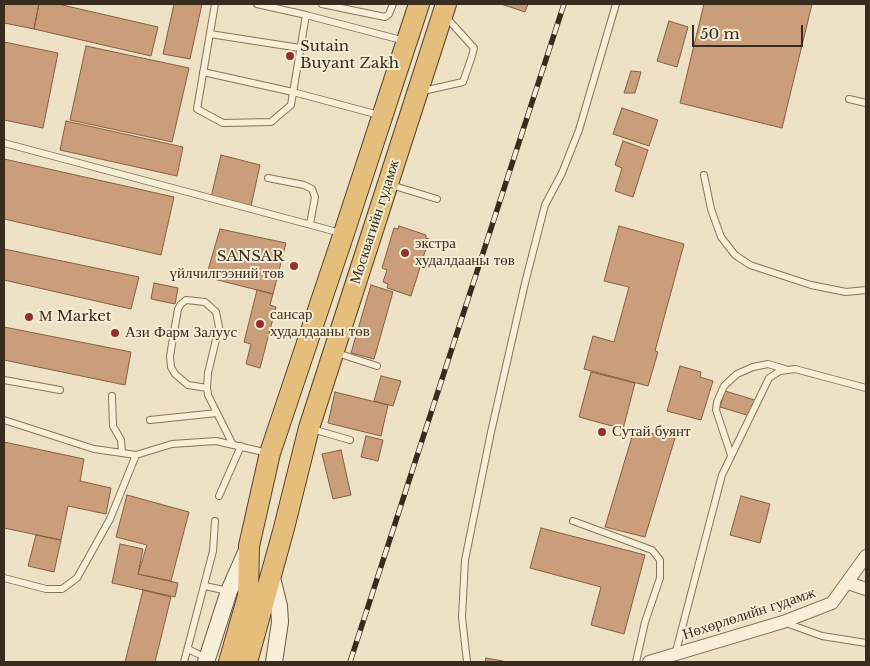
<!DOCTYPE html>
<html>
<head>
<meta charset="utf-8">
<style>
	body { margin:0 }
	#map { position:relative; width:870px; height:666px; overflow:hidden; background:#ede2c5; font-family:"Libre Baskerville",serif }
	canvas { display:block }
	.frame { position:absolute; inset:0; border:5px solid #382c1f; pointer-events:none }
	.scale { position:absolute; left:692px; top:25px; width:111px; height:22px; box-sizing:border-box; border:2px solid #382c1f; border-top:0; padding-left:6px; font-size:15px; line-height:18px; white-space:nowrap; color:#382c1f; -webkit-text-stroke:4px #f5ecd4; paint-order:stroke }
</style>
</head>
<body>
<div id="map">
<canvas width="870" height="666"></canvas>
<div class="frame"></div>
<div class="scale">50 m</div>
</div>
<script>
const ctx = document.querySelector('canvas').getContext('2d');
ctx.lineJoin = 'round';
function fill(path, color) { ctx.fillStyle = color; ctx.fill(path, 'evenodd'); }
const shape = rows => new Path2D(rows.map(r => 'M' + r).join(''));
function trace(path, color, width, dash) { ctx.strokeStyle = color; ctx.lineWidth = width; ctx.lineCap = dash ? 'butt' : 'round'; ctx.setLineDash(dash || []); ctx.stroke(path); }
function write(font, color, halo, rows, align = 'center') {
  ctx.font = font + ' "Libre Baskerville",serif'; ctx.lineWidth = 4; ctx.setLineDash([]); ctx.textBaseline = 'middle'; ctx.strokeStyle = halo; ctx.fillStyle = color; for (const [text, x, y, turn = 0] of rows) {
    ctx.save(); ctx.translate(x, y); ctx.rotate((+turn || 0) * Math.PI / 180); ctx.textAlign = isNaN(turn) ? turn : align; if (halo) ctx.strokeText(text, 0, 0); ctx.fillText(text, 0, 0); ctx.restore();
  }
}
const building = shape([
	[4,4,39,4,34,29,4,23,4,4],
	[39,4,58,4,158,27,151,56,34,29,39,4],
	[174,4,202,4,190,59,163,54,174,4],
	[501,4,528,4,525,12,501,4],
	[704,4,812,4,782,128,680,103,704,4],
	[669,21,688,27,677,67,657,61,669,21],
	[4,42,58,53,43,128,4,120,4,42],
	[86,46,189,68,172,142,70,120,86,46],
	[631,71,641,72,635,93,624,93,631,71],
	[622,108,658,120,649,146,613,134,622,108],
	[66,121,183,147,177,176,60,150,66,121],
	[623,141,648,150,633,197,615,191,622,168,615,165,623,141],
	[221,155,260,165,251,206,211,197,221,155],
	[4,159,174,197,161,255,4,219,4,159],
	[399,226,426,235,426,238,429,239,411,296,387,288,388,284,383,282,387,270,382,268,394,228,398,229,399,226],
	[619,226,684,244,655,351,658,352,648,386,584,369,593,336,614,342,629,287,604,281,619,226],
	[220,229,286,243,273,294,206,277,220,229],
	[4,249,139,277,131,309,4,280,4,249],
	[154,283,178,288,175,304,151,299,154,283],
	[371,285,393,292,374,359,351,353,371,285],
	[257,290,273,294,270,305,276,307,260,368,246,364,251,344,244,342,257,290],
	[4,327,131,352,125,385,4,360,4,327],
	[680,366,701,372,700,377,713,381,701,420,667,411,680,366],
	[591,372,635,383,623,429,579,417,591,372],
	[381,376,401,381,393,406,374,401,381,376],
	[725,391,755,400,750,416,720,407,725,391],
	[335,392,388,405,381,436,328,423,335,392],
	[634,430,675,438,645,537,605,527,634,430],
	[366,436,383,440,378,461,361,457,366,436],
	[4,442,84,459,80,481,111,488,106,514,68,506,61,540,4,528,4,442],
	[341,450,351,495,333,499,322,454,341,450],
	[127,495,189,512,171,581,138,574,147,545,116,537,127,495],
	[741,496,770,504,760,543,730,535,741,496],
	[541,528,645,555,624,634,591,625,601,587,530,568,541,528],
	[36,535,61,540,54,572,28,566,36,535],
	[120,544,143,549,138,574,178,583,175,597,112,583,120,544],
	[143,590,171,597,155,662,125,662,143,590],
	[486,658,508,662,485,662,486,658]
]);
const service = shape([
	[215,4,197,109,223,123,271,122,291,105,306,15,405,41],
	[257,4,306,15],
	[322,4,385,17,389,14,393,4],
	[210,34,300,48],
	[203,72,293,92,379,115],
	[423,91,463,82,472,56,474,48,445,16],
	[849,99,866,103],
	[4,143,341,233],
	[704,175,711,209,721,237,735,255,750,265,811,285,846,292,866,290],
	[268,178,304,185,312,189,315,197,310,224],
	[391,185,437,199],
	[337,353,377,366],
	[4,380,60,390],
	[207,388,188,385,175,374,171,367,170,356,178,309,181,304,186,300,205,302,216,312,219,327,208,373,207,388,208,395,232,443],
	[112,396,113,426,121,440,122,453],
	[4,420,94,449,136,455,110,519,77,578,62,589,46,589,4,578],
	[150,420,217,413],
	[312,429,350,440],
	[136,455,172,444,216,441,268,453],
	[731,455,716,410,717,402,724,386,737,374,753,367,768,364,785,369],
	[219,496,241,446],
	[573,521,652,550,660,560,660,578,645,622,636,662],
	[205,586,228,591],
	[786,623,822,636,866,643],
	[188,649,206,658],
	[675,655,722,475,769,378,780,371,795,369,866,388],
	[184,662,213,551,215,521],
	[467,662,462,617,465,560,491,432,525,283,545,205,562,173,579,130,616,4]
]);
const minor = shape([
	[848,583,866,589],
	[649,662,783,622,832,603,866,556]
]);
const secondary = shape([
	[271,574,279,606,280,622,274,662],
	[206,662,229,591,247,550]
]);
const trunk = shape([
	[229,662,248,596,249,546,270,453,344,233,419,4],
	[247,662,284,528,309,428,446,4]
]);
const rail = shape([
	[350,662,564,4]
]);
const markers = [
	[290,56,5,"#952e2c"],
	[405,253,5,"#952e2c"],
	[294,266,5,"#952e2c"],
	[29,317,5,"#952e2c"],
	[260,324,5,"#952e2c"],
	[115,333,5,"#952e2c"],
	[602,432,5,"#952e2c"]
];
const poiNames = [
	["Sutain",300,47],
	["Buyant Zakh",300,64],
	["экстра",415,244],
	["худалдааны төв",415,261],
	["SANSAR",284,257,"right"],
	["үйлчилгээний төв",284,274,"right"],
	["сансар",270,315],
	["худалдааны төв",270,332],
	["М Market",39,317],
	["Ази Фарм Залуус",125,333],
	["Сутай буянт",612,432]
];
const streetNames = [
	["Москвагийн гудамж",375,222,-72],
	["Нөхөрлөлийн гудамж",749,614,-18]
];
fill(building, '#ca9e7b');
trace(building, '#865e41', 1);
trace(service, '#88745b', 8);
trace(minor, '#88745b', 14);
trace(secondary, '#69553e', 18);
trace(trunk, '#55422f', 22);
trace(service, '#f8efd8', 6);
trace(minor, '#f8efd8', 12);
trace(secondary, '#f8efd8', 16);
trace(trunk, '#e4be7a', 20);
trace(rail, '#382c1f', 5.5);
trace(rail, '#f5ecd4', 4, [11]);
for (const [x, y, r, color] of markers) { const dot = new Path2D(); dot.arc(x, y, r, 0, 2 * Math.PI); ctx.fillStyle = color; ctx.fill(dot); trace(dot, '#f5ecd4', 2); }
write('15px', '#382c1f', '#f5ecd4', poiNames, 'left');
write('15px', '#382c1f', '#f5ecd4', streetNames);
</script>
</body>
</html>
